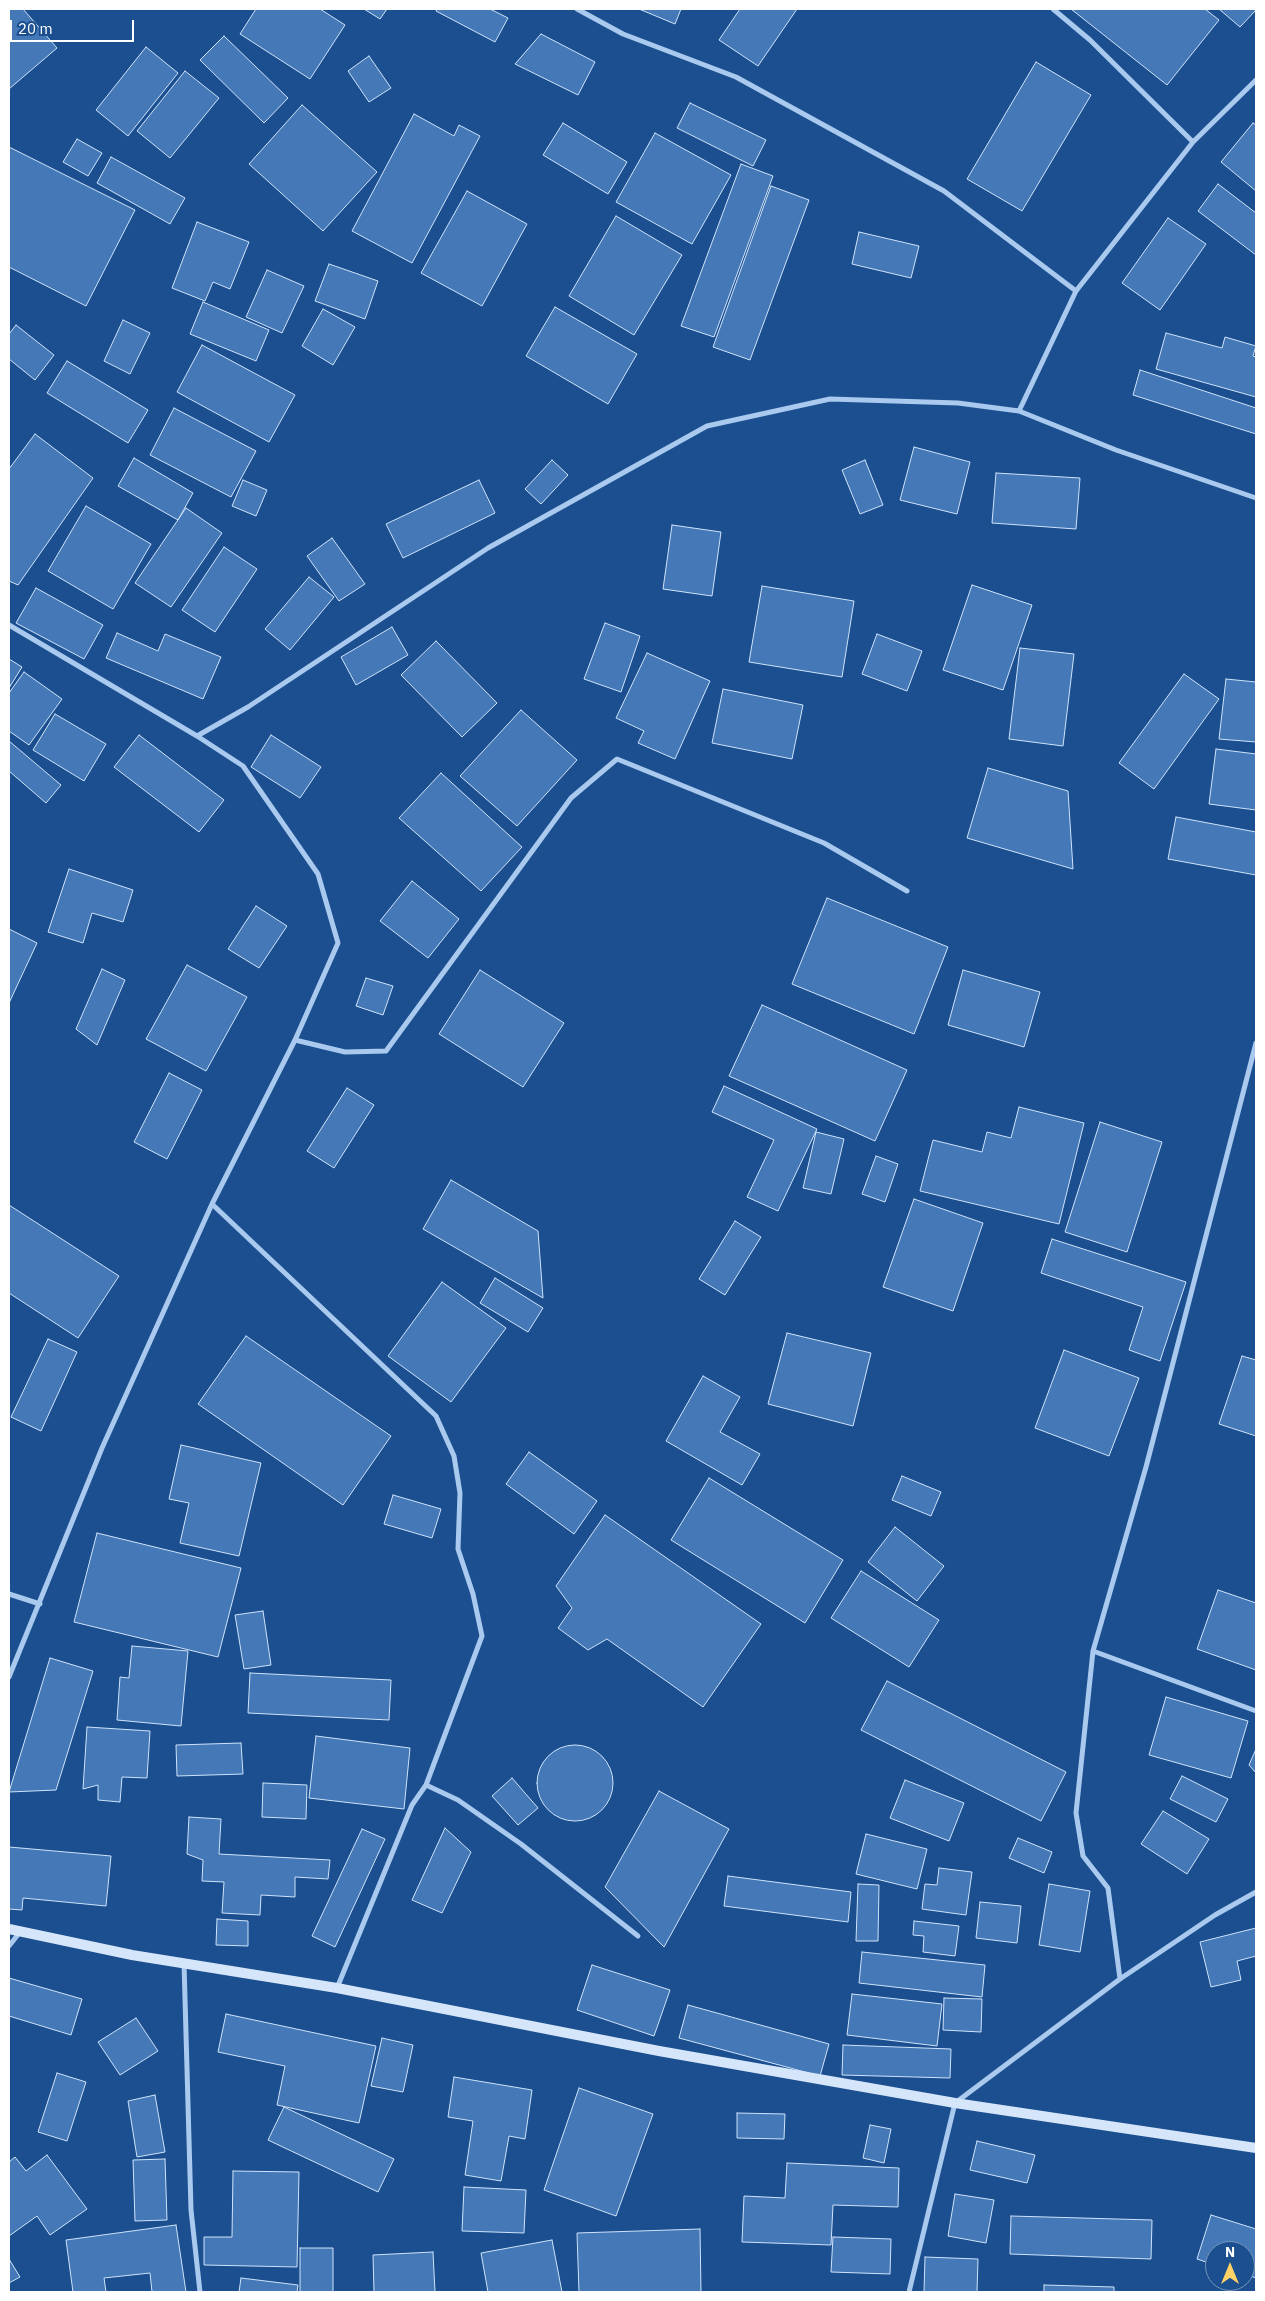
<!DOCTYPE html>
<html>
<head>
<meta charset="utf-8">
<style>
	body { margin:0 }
	#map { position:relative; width:1265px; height:2301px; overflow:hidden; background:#1b4f8f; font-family:"IBM Plex Sans",sans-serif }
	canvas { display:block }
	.frame { position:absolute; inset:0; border:10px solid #fff; pointer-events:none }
	.north { position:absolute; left:1205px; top:2241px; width:50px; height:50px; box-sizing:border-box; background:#1b4f8f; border:1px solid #7695bc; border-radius:50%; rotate:0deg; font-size:14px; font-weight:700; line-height:20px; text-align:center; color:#fff }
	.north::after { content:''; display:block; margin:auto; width:18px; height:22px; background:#ffd166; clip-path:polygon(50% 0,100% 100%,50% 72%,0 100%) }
	.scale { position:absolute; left:10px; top:20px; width:124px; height:22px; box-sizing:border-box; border:2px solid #fff; border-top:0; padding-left:6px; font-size:15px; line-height:18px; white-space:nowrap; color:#fff; -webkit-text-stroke:4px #1b4f8f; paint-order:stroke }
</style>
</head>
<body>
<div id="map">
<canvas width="1265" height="2301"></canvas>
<div class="frame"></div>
<div class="north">N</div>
<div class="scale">20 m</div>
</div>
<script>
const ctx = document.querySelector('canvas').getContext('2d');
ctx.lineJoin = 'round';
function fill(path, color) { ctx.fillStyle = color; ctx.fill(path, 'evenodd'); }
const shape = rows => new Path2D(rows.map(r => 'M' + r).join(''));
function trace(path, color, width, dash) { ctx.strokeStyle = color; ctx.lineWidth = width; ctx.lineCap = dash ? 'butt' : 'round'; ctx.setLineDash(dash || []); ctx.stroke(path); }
const building = shape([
	[9,9,23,9,57,48,9,89,9,9],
	[256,9,320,9,345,25,310,79,240,34,256,9],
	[364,9,387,9,380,19,364,9],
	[437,9,490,9,508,18,495,42,436,11,437,9],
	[639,9,681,9,675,24,639,9],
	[740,9,797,9,758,66,719,40,740,9],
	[1071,9,1205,9,1219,20,1167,85,1071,9],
	[1219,9,1256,9,1256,10,1240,27,1219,9],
	[541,34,595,62,578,95,515,64,541,34],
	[224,36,288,98,264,123,200,60,224,36],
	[146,47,178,73,128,136,96,110,146,47],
	[369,56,391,88,369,102,348,71,369,56],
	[1036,62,1091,95,1022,211,967,179,1036,62],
	[185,71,219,98,170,158,137,131,185,71],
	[690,103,766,140,753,166,677,128,690,103],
	[302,105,377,172,323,231,249,164,302,105],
	[414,114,454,136,459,125,480,136,412,263,352,231,414,114],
	[563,123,627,162,608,194,543,155,563,123],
	[1253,123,1256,125,1256,191,1221,162,1253,123],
	[655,133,731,175,692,244,616,202,655,133],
	[77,139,102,153,88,176,63,162,77,139],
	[9,147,135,210,86,306,9,267,9,147],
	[111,157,185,198,170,224,97,183,111,157],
	[741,164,773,176,714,337,681,326,741,164],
	[1218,184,1256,213,1256,255,1198,211,1218,184],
	[771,186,809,200,750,360,713,347,771,186],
	[467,191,527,224,482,306,421,273,467,191],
	[616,216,682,255,634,335,569,296,616,216],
	[1168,218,1206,244,1160,310,1122,283,1168,218],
	[197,222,249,242,230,289,213,282,205,301,172,288,197,222],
	[859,232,919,246,911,278,852,264,859,232],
	[329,264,378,281,365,319,315,301,329,264],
	[267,270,304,286,282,333,246,317,267,270],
	[203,302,269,330,256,361,190,334,203,302],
	[555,307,637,354,608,404,526,356,555,307],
	[323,309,355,327,333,365,302,346,323,309],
	[123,320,150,333,130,374,104,361,123,320],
	[16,325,54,355,35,380,9,359,9,334,16,325],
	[1166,333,1222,348,1225,337,1256,346,1253,356,1256,357,1256,397,1156,369,1166,333],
	[202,345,295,395,269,442,177,392,202,345],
	[67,361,148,410,128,443,47,393,67,361],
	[1140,370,1256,408,1256,434,1133,395,1140,370],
	[174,408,256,451,231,497,150,455,174,408],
	[35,434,93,478,18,585,9,581,9,469,35,434],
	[914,447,970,462,957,514,900,500,914,447],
	[134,458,193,493,178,520,118,486,134,458],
	[552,460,568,475,541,504,525,489,552,460],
	[865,460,883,505,860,514,842,470,865,460],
	[996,473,1080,478,1076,529,992,523,996,473],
	[243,480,267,490,256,516,232,506,243,480],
	[479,480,495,513,403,558,386,524,479,480],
	[86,506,151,544,113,609,48,571,86,506],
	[186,508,222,533,171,607,135,583,186,508],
	[672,525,721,532,712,596,663,589,672,525],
	[332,538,365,584,339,601,307,556,332,538],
	[224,547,257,569,215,632,182,610,224,547],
	[309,577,334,597,290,650,265,629,309,577],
	[972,585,1032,605,1003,690,943,670,972,585],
	[762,586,854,601,842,677,749,662,762,586],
	[36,588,103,625,84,659,16,623,36,588],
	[605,623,640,636,621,692,584,679,605,623],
	[392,627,408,655,356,685,341,657,392,627],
	[117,633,158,651,165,634,221,657,203,699,106,658,117,633],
	[877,634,922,651,907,691,862,674,877,634],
	[436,641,497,703,462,737,401,675,436,641],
	[1020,648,1074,654,1063,746,1009,739,1020,648],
	[647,653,710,681,675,759,638,743,644,731,616,718,647,653],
	[9,659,22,667,9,688,9,659],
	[24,672,62,699,29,745,9,731,9,693,24,672],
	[1184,674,1219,699,1154,789,1119,763,1184,674],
	[1226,679,1256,682,1256,742,1219,739,1226,679],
	[723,689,803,705,792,759,712,743,723,689],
	[521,710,577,760,517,826,460,776,521,710],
	[55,714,106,744,84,781,33,750,55,714],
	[139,735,224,800,199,832,114,767,139,735],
	[271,735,321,767,300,798,251,767,271,735],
	[9,741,61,785,46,803,9,771,9,741],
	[1216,749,1256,754,1256,810,1209,804,1216,749],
	[988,768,1068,791,1073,869,967,838,988,768],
	[441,773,522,847,481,891,399,818,441,773],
	[1176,817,1256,832,1256,875,1168,859,1176,817],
	[69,869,133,890,123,922,92,913,83,943,48,932,69,869],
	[412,881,459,919,428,958,380,921,412,881],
	[827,898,948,947,914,1034,792,984,827,898],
	[256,906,287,926,259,968,228,949,256,906],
	[9,929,37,943,9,1003,9,929],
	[187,965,247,997,206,1071,146,1039,187,965],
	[102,969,125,980,97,1045,76,1029,102,969],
	[480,970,564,1023,523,1087,439,1034,480,970],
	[963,970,1040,992,1024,1047,948,1025,963,970],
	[366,978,393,986,383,1015,356,1006,366,978],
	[762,1005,907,1070,875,1141,729,1076,762,1005],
	[169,1073,202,1090,167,1159,134,1142,169,1073],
	[724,1086,817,1129,778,1211,747,1197,774,1140,712,1112,724,1086],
	[347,1088,374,1105,334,1168,307,1151,347,1088],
	[1019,1107,1084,1123,1059,1224,920,1191,933,1140,982,1152,987,1132,1011,1138,1019,1107],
	[1100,1122,1162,1142,1127,1252,1065,1232,1100,1122],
	[816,1132,844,1139,831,1194,803,1188,816,1132],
	[876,1156,898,1164,885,1202,862,1194,876,1156],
	[451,1180,538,1231,543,1298,423,1229,451,1180],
	[914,1199,983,1223,953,1311,883,1287,914,1199],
	[9,1205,119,1276,78,1338,9,1293,9,1205],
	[735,1221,761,1237,725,1295,699,1279,735,1221],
	[1052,1239,1186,1282,1160,1361,1129,1350,1143,1307,1041,1273,1052,1239],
	[495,1278,543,1308,528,1332,480,1303,495,1278],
	[442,1282,506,1328,451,1402,388,1356,442,1282],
	[787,1333,871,1353,853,1426,768,1404,787,1333],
	[246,1336,391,1436,343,1505,198,1404,246,1336],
	[48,1339,77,1352,41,1431,11,1417,48,1339],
	[1064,1350,1139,1378,1109,1456,1035,1428,1064,1350],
	[1242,1356,1256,1360,1256,1436,1219,1424,1242,1356],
	[703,1376,740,1397,720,1432,760,1454,742,1485,666,1441,703,1376],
	[181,1445,261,1463,239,1556,180,1543,189,1503,169,1499,181,1445],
	[529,1452,597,1501,574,1534,506,1484,529,1452],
	[902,1476,941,1492,931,1516,892,1500,902,1476],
	[709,1478,843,1560,805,1623,671,1540,709,1478],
	[393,1495,441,1509,432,1538,384,1524,393,1495],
	[605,1515,761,1624,703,1707,607,1639,588,1650,558,1628,572,1608,556,1586,605,1515],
	[895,1527,944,1566,917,1601,868,1562,895,1527],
	[97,1533,241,1568,218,1657,74,1622,97,1533],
	[861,1571,939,1620,909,1667,831,1618,861,1571],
	[1218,1590,1256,1603,1256,1670,1197,1649,1218,1590],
	[263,1611,271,1665,244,1669,235,1615,263,1611],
	[132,1646,188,1651,181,1726,117,1720,120,1677,129,1678,132,1646],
	[50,1658,93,1671,56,1790,9,1792,50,1658],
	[250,1673,391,1680,389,1720,248,1713,250,1673],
	[887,1681,1066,1772,1041,1821,861,1730,887,1681],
	[1166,1697,1248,1721,1231,1778,1149,1755,1166,1697],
	[87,1727,150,1731,147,1778,122,1777,120,1802,98,1800,98,1785,83,1789,87,1727],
	[316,1736,410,1748,404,1809,309,1798,316,1736],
	[241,1743,243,1774,177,1776,176,1745,241,1743],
	'537 1783a38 38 0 1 1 76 0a38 38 0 1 1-76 0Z',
	[1256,1749,1256,1773,1249,1765,1256,1749],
	[1182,1776,1228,1799,1216,1822,1170,1799,1182,1776],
	[512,1778,538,1808,518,1825,492,1796,512,1778],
	[905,1780,964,1803,949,1841,890,1818,905,1780],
	[263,1783,307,1785,306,1819,262,1817,263,1783],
	[659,1791,729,1829,664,1947,605,1887,659,1791],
	[1163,1811,1209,1839,1187,1874,1141,1844,1163,1811],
	[189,1817,221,1819,219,1854,330,1860,328,1879,295,1877,295,1897,261,1895,260,1915,222,1913,224,1882,202,1881,203,1860,187,1854,189,1817],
	[445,1828,471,1852,442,1913,412,1900,445,1828],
	[362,1829,385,1839,335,1947,312,1936,362,1829],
	[866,1834,927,1849,917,1889,856,1874,866,1834],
	[1018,1838,1052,1852,1044,1873,1009,1858,1018,1838],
	[9,1847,111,1856,106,1906,23,1898,22,1910,9,1909,9,1847],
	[939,1868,972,1872,966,1915,922,1909,925,1884,937,1885,939,1868],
	[728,1876,851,1892,848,1922,724,1906,728,1876],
	[858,1884,879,1885,878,1941,856,1941,858,1884],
	[1049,1884,1090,1891,1080,1952,1039,1945,1049,1884],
	[980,1902,1021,1906,1017,1943,976,1938,980,1902],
	[217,1919,248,1921,248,1946,216,1945,217,1919],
	[914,1921,959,1926,955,1956,923,1952,924,1936,913,1935,914,1921],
	[1256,1928,1256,1956,1237,1961,1241,1980,1211,1987,1200,1942,1256,1928],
	[862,1952,985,1965,982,1997,859,1983,862,1952],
	[592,1965,670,1990,654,2036,577,2010,592,1965],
	[9,1978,82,1999,71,2035,9,2016,9,1978],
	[852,1994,942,2004,937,2046,847,2035,852,1994],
	[944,1998,982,1999,981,2032,943,2030,944,1998],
	[688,2005,829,2044,820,2076,679,2038,688,2005],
	[226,2014,376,2046,359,2123,277,2105,285,2066,218,2052,226,2014],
	[136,2018,158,2051,120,2075,98,2042,136,2018],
	[382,2038,413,2045,403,2092,371,2086,382,2038],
	[843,2045,951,2049,950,2078,842,2075,843,2045],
	[57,2073,86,2082,67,2141,38,2132,57,2073],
	[454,2077,532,2090,525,2139,509,2136,501,2181,465,2175,473,2121,448,2117,454,2077],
	[579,2088,653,2114,616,2216,544,2190,579,2088],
	[155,2095,165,2152,137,2157,128,2101,155,2095],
	[284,2107,394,2159,378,2192,268,2140,284,2107],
	[737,2113,785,2114,784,2139,737,2138,737,2113],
	[870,2125,891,2129,884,2163,863,2158,870,2125],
	[977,2141,1035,2155,1027,2183,970,2170,977,2141],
	[47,2155,87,2209,50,2235,37,2216,9,2236,9,2162,15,2157,26,2171,47,2155],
	[165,2159,167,2220,135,2221,133,2160,165,2159],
	[787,2163,899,2168,898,2207,833,2205,831,2245,742,2242,744,2196,785,2198,787,2163],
	[233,2171,299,2172,297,2267,204,2265,204,2237,232,2237,233,2171],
	[464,2187,526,2190,524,2233,462,2231,464,2187],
	[955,2194,994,2200,986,2243,948,2236,955,2194],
	[1211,2215,1256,2229,1256,2278,1245,2274,1245,2251,1215,2251,1215,2265,1197,2259,1211,2215],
	[1011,2216,1152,2220,1151,2259,1010,2254,1011,2216],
	[176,2225,186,2292,152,2292,150,2273,104,2278,106,2292,73,2292,66,2240,176,2225],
	[700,2229,701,2292,579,2292,577,2233,700,2229],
	[833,2237,891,2239,890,2274,831,2272,833,2237],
	[552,2240,562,2292,488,2292,481,2253,552,2240],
	[300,2248,333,2248,333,2292,300,2292,300,2248],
	[433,2252,435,2292,374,2292,373,2255,433,2252],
	[925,2257,978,2259,977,2292,924,2292,925,2257],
	[9,2259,20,2277,9,2283,9,2259],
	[241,2278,298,2285,297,2292,239,2292,241,2278],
	[1044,2285,1114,2287,1114,2292,1044,2292,1044,2285]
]);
const street = shape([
	[577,9,623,34,736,77,944,191,1076,291],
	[1053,9,1090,40,1193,142],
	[1019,411,1076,291,1193,142,1256,80],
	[9,625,197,736,243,766,318,874,338,943,295,1040,212,1204,102,1448,9,1677],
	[197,736,248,707,488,548,707,426,830,399,958,403,1019,411,1116,450,1256,498],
	[295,1040,345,1052,386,1051,571,798,617,759,824,843,907,891],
	[212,1204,436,1416,454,1456,460,1493,458,1549,473,1594,482,1636,426,1785],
	[9,1594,40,1604],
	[1093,1651,1256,1711],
	[9,1946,20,1932],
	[184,1963,191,2210,200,2292],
	[1120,1979,1215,1915,1256,1892],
	[337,1988,412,1805,426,1785,458,1800,521,1844,638,1936],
	[909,2292,955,2103,1120,1979,1108,1888,1083,1856,1076,1813,1093,1651,1146,1467,1256,1043]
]);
const secondary = shape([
	[9,1929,132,1955,337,1988,659,2051,955,2103,1256,2148]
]);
fill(building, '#4478b7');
trace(building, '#cfe3fa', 1);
trace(street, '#a9c9ee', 5);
trace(secondary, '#d6e6fa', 10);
</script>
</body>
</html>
